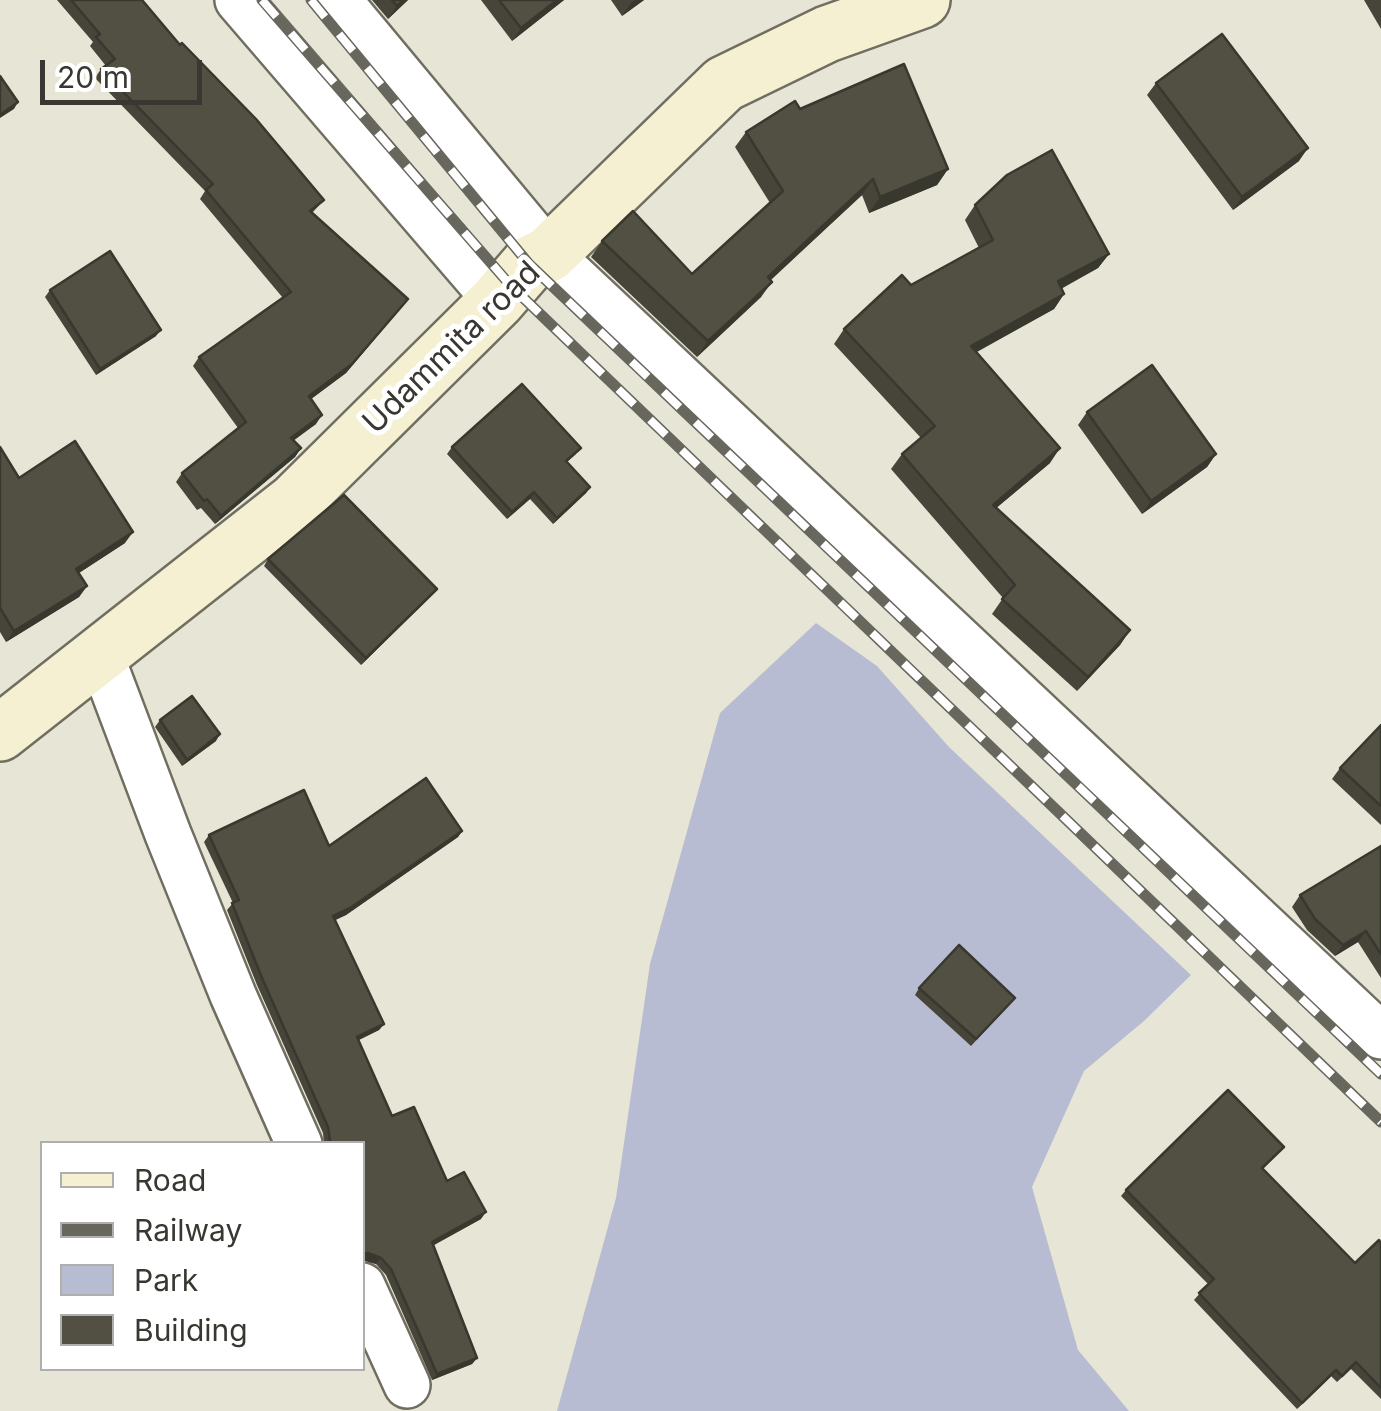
<!DOCTYPE html>
<html>
<head>
<meta charset="utf-8">
<style>
	body { margin:0 }
	#map { position:relative; width:1381px; height:1411px; overflow:hidden; background:#e7e5d5; font-family:Inter,sans-serif }
	canvas { display:block }
	.legend { position:absolute; left:40px; top:1141px; width:325px; height:230px; box-sizing:border-box; background:#fff; border:2px solid #afafad; margin:0; padding:12px 18px; list-style:none; font-size:30px; color:#383731 }
	.legend li { display:flex; align-items:center; gap:20px; height:50px }
	.legend b { width:50px; border:2px solid #afafad }
	.scale { position:absolute; left:40px; top:60px; width:162px; height:45px; box-sizing:border-box; border:5px solid #383731; border-top:0; padding-left:12px; font-size:30px; line-height:35px; white-space:nowrap; color:#383731; -webkit-text-stroke:8px #fff; paint-order:stroke }
</style>
</head>
<body>
<div id="map">
<canvas width="1381" height="1411"></canvas>
<ul class="legend">
<li><b style="height:12px;background:#f4f0d1"></b>Road</li>
<li><b style="height:12px;background:#68675e"></b>Railway</li>
<li><b style="height:28px;background:#b7bcd2"></b>Park</li>
<li><b style="height:28px;background:#525043"></b>Building</li>
</ul>
<div class="scale">20 m</div>
</div>
<script>
const ctx = document.querySelector('canvas').getContext('2d');
ctx.lineJoin = 'round';
function fill(path, color) { ctx.fillStyle = color; ctx.fill(path, 'evenodd'); }
const shape = rows => new Path2D(rows.map(r => 'M' + r).join(''));
function trace(path, color, width, dash) { ctx.strokeStyle = color; ctx.lineWidth = width; ctx.lineCap = dash ? 'butt' : 'round'; ctx.setLineDash(dash || []); ctx.stroke(path); }
function write(font, color, halo, rows, align = 'center') {
  ctx.font = font + ' Inter,sans-serif'; ctx.lineWidth = 10; ctx.setLineDash([]); ctx.textBaseline = 'middle'; ctx.strokeStyle = halo; ctx.fillStyle = color; for (const [text, x, y, turn = 0] of rows) {
    ctx.save(); ctx.translate(x, y); ctx.rotate((+turn || 0) * Math.PI / 180); ctx.textAlign = isNaN(turn) ? turn : align; if (halo) ctx.strokeText(text, 0, 0); ctx.fillText(text, 0, 0); ctx.restore();
  }
}
const green = shape([
	[816,623,877,666,949,747,1191,975,1144,1021,1084,1071,1032,1187,1078,1350,1129,1411,557,1411,616,1198,650,964,720,713]
]);
const street = shape([
	[238,0,497,301],
	[338,0,549,254,1381,1036],
	[100,654,168,834,233,995,299,1144],
	[362,1286,407,1385]
]);
const secondary = shape([
	[0,733,295,501,497,301,529,264,549,254,724,84,827,34,922,0]
]);
const rail = shape([
	[262,0,511,286,1381,1122],
	[311,0,529,264,1381,1074]
]);
const wall = shape([
	[57,0,142,0,180,45,324,200,312,213,408,299,346,373,311,399,316,424,293,440,301,448,295,457,215,524,201,508,197,510,176,482,182,473,238,428,193,366,199,357,283,298,200,199,205,191,95,78,101,69,106,66,90,46,93,42],
	[372,0,408,0,388,19],
	[481,0,564,0,512,41],
	[611,0,644,0,622,16],
	[1364,0,1381,0,1381,29],
	[1156,83,1299,161,1233,210,1147,95],
	[800,109,948,169,937,185,869,213,862,195,770,280,761,297,697,357,591,257,602,241,692,274,770,203,735,147,746,132],
	[975,205,1109,254,1098,268,1061,289,1064,294,1054,309,977,352,1050,463,996,508,1130,630,1120,645,1077,691,992,614,1003,598,891,469,902,454,921,438,834,344,844,329,979,248,965,220],
	[50,290,156,336,96,375,45,297],
	[1087,412,1216,454,1207,467,1142,514,1078,425],
	[0,447,19,478,125,543,79,573,87,586,79,597,6,642,0,632],
	[452,447,576,454,567,462,590,487,586,493,553,524,530,499,507,519,447,454],
	[268,559,432,595,361,665,264,566],
	[160,720,216,741,182,766,155,727],
	[1381,725,1381,825,1332,779,1340,768],
	[462,831,458,837,346,915,335,920,384,1024,379,1030,359,1040,392,1116,447,1181,481,1219,433,1245,477,1358,472,1364,432,1380,386,1275,376,1264,362,1260,362,1144,324,1144,323,1133,257,985,227,910,233,903,204,842,209,835,329,846],
	[1381,846,1381,978,1358,942,1335,956,1307,930,1292,907,1300,895],
	[919,988,1010,1004,971,1046,915,995],
	[1284,1147,1263,1169,1355,1263,1381,1243,1381,1399,1351,1369,1337,1382,1331,1376,1297,1409,1194,1300,1208,1284,1121,1196,1126,1190]
]);
const shadedWall = shape([
	[404,0,408,0,388,19,397,6],
	[557,0,564,0,512,41,521,28],
	[635,0,644,0,622,16,631,3],
	[18,102,14,109,0,118,0,115],
	[1308,148,1299,161,1233,210,1242,197],
	[948,169,937,185,869,213,880,197],
	[873,179,862,195,757,293,768,277],
	[1109,254,1098,268,1047,296,1058,281],
	[772,282,761,297,697,357,708,341],
	[1064,294,1054,309,961,360,971,346],
	[408,299,346,373,303,405,309,396],
	[161,330,156,336,96,375,100,369],
	[322,415,316,424,285,447,291,438],
	[301,448,295,457,215,524,221,516],
	[1060,448,1050,463,982,520,993,505],
	[1216,454,1207,467,1142,514,1151,501],
	[590,487,586,493,553,524,557,518],
	[534,492,530,499,507,519,512,512],
	[133,532,125,543,68,580,76,569],
	[87,586,79,597,6,642,14,631],
	[437,589,432,595,361,665,366,658],
	[1130,630,1120,645,1077,691,1088,677],
	[220,734,216,741,182,766,187,760],
	[462,831,458,837,346,915,329,923,333,916],
	[1366,931,1358,942,1335,956,1343,945],
	[384,1024,379,1030,352,1043,357,1037],
	[486,1212,481,1219,427,1249,432,1242],
	[368,1253,381,1258,376,1264,362,1260,362,1254],
	[477,1358,472,1364,432,1380,437,1374],
	[1336,1370,1331,1376,1297,1409,1302,1403]
]);
const building = shape([
	[71,0,142,0,180,45,182,43,256,119,324,200,310,211,408,299,352,364,309,396,322,415,291,438,301,448,221,516,207,499,204,501,182,473,246,422,199,357,291,292,206,190,213,184,101,69,115,59,96,37,100,34,71,0],
	[392,0,404,0,397,6,392,0],
	[499,0,557,0,521,28,499,0],
	[1222,34,1308,148,1242,197,1156,83,1222,34],
	[904,64,948,169,880,197,873,179,768,277,772,282,708,341,602,241,633,211,692,274,783,191,746,132,795,101,800,109,904,64],
	[0,76,18,102,0,115,0,76],
	[1052,150,1109,254,1058,281,1064,294,971,346,1060,448,993,505,1130,630,1088,677,1002,599,1015,585,902,454,935,426,844,329,902,275,911,285,993,240,975,205,1007,175,1052,150],
	[110,251,161,330,100,369,50,290,110,251],
	[1152,365,1216,454,1151,501,1087,412,1152,365],
	[522,384,581,448,566,461,590,487,557,518,534,492,512,512,452,447,522,384],
	[75,441,133,532,76,569,87,586,14,631,0,608,0,447,19,478,75,441],
	[344,495,437,589,366,658,268,559,344,495],
	[192,696,220,734,187,760,160,720,192,696],
	[1381,725,1381,806,1340,768,1381,725],
	[426,778,462,831,350,908,333,916,384,1024,357,1037,392,1116,414,1107,447,1181,464,1172,486,1212,432,1242,477,1358,437,1374,391,1269,381,1258,368,1253,362,1254,362,1144,328,1144,330,1141,328,1127,262,978,232,903,239,900,209,835,304,790,329,846,426,778],
	[1381,846,1381,954,1366,931,1343,945,1315,919,1300,895,1381,846],
	[959,945,1015,998,976,1039,919,988,959,945],
	[1228,1090,1284,1147,1262,1168,1355,1263,1379,1240,1381,1243,1381,1388,1356,1362,1342,1376,1336,1370,1302,1403,1199,1293,1214,1279,1126,1190,1228,1090]
]);
const streetNames = [
	["Udammita road",452,348,-44]
];
fill(green, '#b7bcd2');
trace(street, '#706e60', 50);
trace(secondary, '#706e60', 60);
trace(street, '#fff', 45);
trace(secondary, '#f4f0d1', 55);
trace(rail, '#68675e', 11);
trace(rail, '#fff', 8, [22]);
fill(wall, '#47453a');
fill(shadedWall, '#39382f');
fill(building, '#525043');
trace(building, '#39382f', 2.5);
write('32px', '#383731', '#fff', streetNames);
</script>
</body>
</html>
